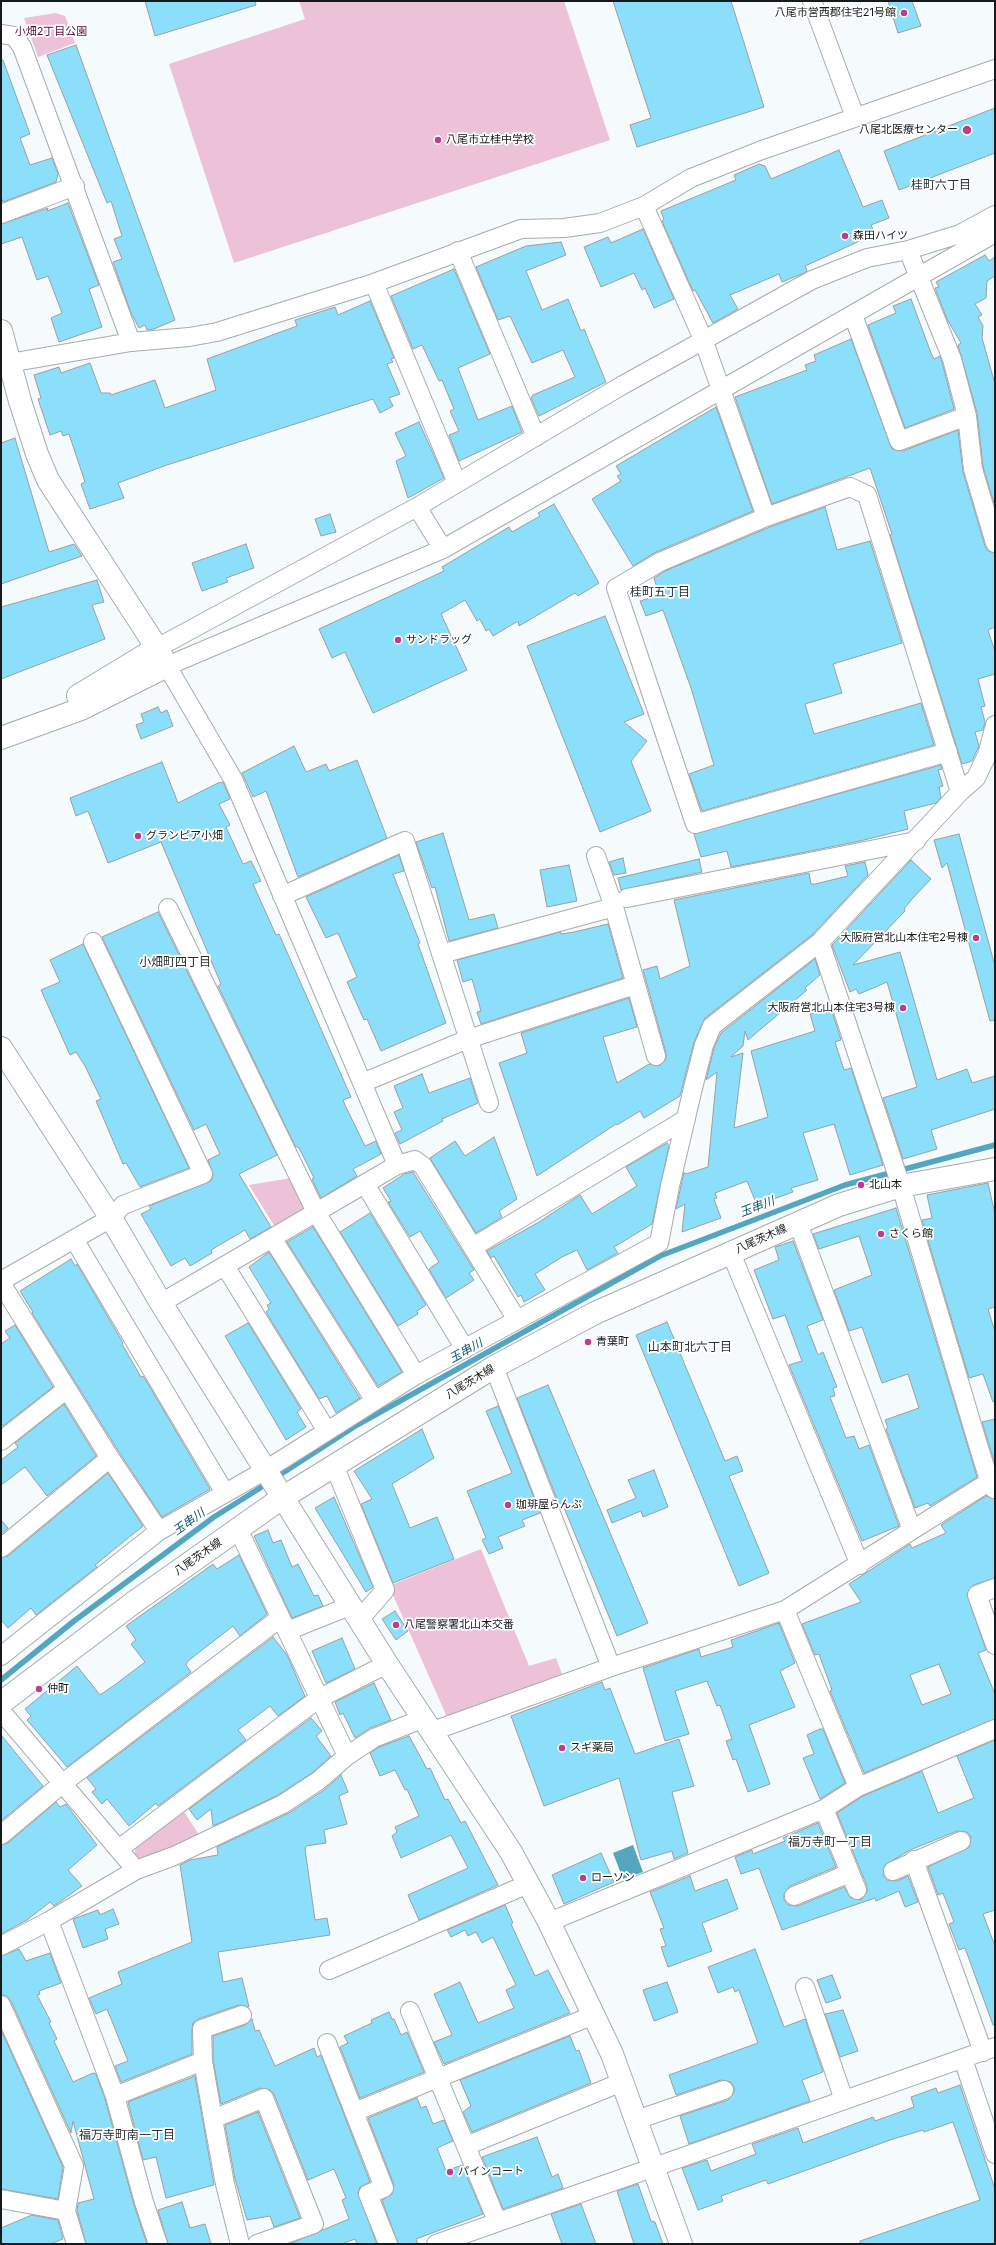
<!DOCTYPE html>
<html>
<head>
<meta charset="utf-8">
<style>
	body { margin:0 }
	#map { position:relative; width:996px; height:2245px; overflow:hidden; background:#f5fbfd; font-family:Inter,sans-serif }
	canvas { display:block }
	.frame { position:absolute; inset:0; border:2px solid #171a1a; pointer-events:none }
</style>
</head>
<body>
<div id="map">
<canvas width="996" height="2245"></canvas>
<div class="frame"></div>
</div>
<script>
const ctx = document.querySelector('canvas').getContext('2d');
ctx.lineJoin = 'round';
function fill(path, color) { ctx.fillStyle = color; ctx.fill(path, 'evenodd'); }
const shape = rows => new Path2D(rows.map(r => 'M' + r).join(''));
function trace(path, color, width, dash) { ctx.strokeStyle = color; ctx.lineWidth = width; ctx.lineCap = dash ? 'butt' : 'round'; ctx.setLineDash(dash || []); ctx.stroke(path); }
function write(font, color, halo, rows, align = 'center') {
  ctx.font = font + ' Inter,"Noto Sans JP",sans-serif'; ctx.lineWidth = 3.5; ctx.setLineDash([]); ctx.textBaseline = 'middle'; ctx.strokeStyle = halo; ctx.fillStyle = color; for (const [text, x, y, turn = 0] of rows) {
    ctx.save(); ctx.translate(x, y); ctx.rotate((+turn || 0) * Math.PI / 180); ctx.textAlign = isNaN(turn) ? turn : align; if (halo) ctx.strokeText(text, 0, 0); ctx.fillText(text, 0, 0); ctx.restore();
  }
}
const green = shape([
	[299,1,564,1,610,140,234,263,169,64,305,19],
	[56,13,65,16,75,43,38,57,24,18],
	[291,1178,307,1209,275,1227,249,1185],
	[481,1549,529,1666,556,1658,562,1674,447,1717,389,1586],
	[183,1810,201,1838,147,1859,139,1858,135,1854,135,1847]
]);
const water = shape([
	[633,1845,643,1872,623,1879,613,1853]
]);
const stream = shape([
	[275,1478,357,1425,660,1256,845,1185,995,1145],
	[1,1680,74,1621,214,1517,268,1483]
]);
const building = shape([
	[145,1,255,1,256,5,155,36,145,1],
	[613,1,731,1,764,107,637,147,630,125,651,118,613,1],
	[888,1,912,1,921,26,898,33,888,1],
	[76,45,175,320,154,329,147,330,145,325,139,328,131,313,113,262,122,259,114,239,122,236,111,201,107,203,47,55,76,45],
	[1,60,3,60,30,134,20,138,30,165,52,158,58,174,56,182,3,202,1,197,1,60],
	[995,108,995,153,899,190,884,151,995,108],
	[839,150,863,207,882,200,889,218,871,225,875,234,805,266,807,271,804,273,782,282,779,274,730,295,738,309,713,323,695,290,693,291,662,221,664,220,661,211,736,180,734,175,759,164,765,166,771,179,839,150],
	[68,203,99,285,89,289,102,327,59,342,51,318,62,313,48,276,37,280,22,237,1,244,1,224,48,208,47,211,68,203],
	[643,229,674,299,654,308,645,288,642,290,634,273,601,287,584,247,608,237,611,243,643,229],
	[561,242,566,255,526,271,542,310,568,299,581,331,584,329,606,382,539,416,531,398,533,395,575,377,563,350,532,363,510,316,498,320,476,267,526,246,561,242],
	[985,255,989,261,995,257,995,276,987,281,986,298,975,304,982,315,978,317,983,326,982,338,995,384,995,506,983,467,977,413,958,345,961,343,947,319,935,288,939,287,936,282,985,255],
	[454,269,490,354,458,368,478,420,512,406,522,432,459,461,449,435,459,431,450,411,454,409,442,380,439,381,422,345,413,349,391,296,454,269],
	[911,299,931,353,934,359,940,356,942,362,954,409,905,428,868,325,896,313,893,306,911,299],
	[370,301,394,358,391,359,393,362,387,364,400,394,389,398,393,406,380,413,373,399,167,465,118,483,124,498,90,509,81,484,85,482,69,434,63,436,61,431,50,435,38,399,41,398,34,375,59,367,61,373,90,363,101,393,110,393,111,395,155,380,165,408,216,390,207,359,297,326,295,320,335,307,338,315,370,301],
	[851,339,892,449,903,451,958,430,963,472,985,546,988,551,995,553,995,627,988,630,995,652,995,674,978,679,985,706,981,707,985,722,983,730,975,732,979,746,972,761,962,764,890,535,892,534,870,468,772,504,735,397,807,370,805,365,816,361,814,355,851,339],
	[716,407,753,511,656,552,633,566,592,499,621,481,617,476,621,474,616,466,716,407],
	[419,422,444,478,408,498,396,461,406,456,395,433,419,422],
	[15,438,49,552,74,544,82,556,1,584,1,443,15,438],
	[554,504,599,583,578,596,575,593,519,626,518,621,493,636,489,629,486,631,480,619,477,621,465,600,441,614,467,670,373,713,345,652,332,658,319,629,444,571,442,567,509,527,512,532,540,516,538,513,554,504],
	[825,507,837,550,870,541,902,643,833,664,842,693,805,704,814,734,921,703,934,745,702,811,689,774,714,765,691,688,663,610,646,616,640,601,659,595,654,578,665,571,770,527,825,507],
	[330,514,336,532,321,536,315,519,330,514],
	[246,544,254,568,226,578,228,582,202,591,192,563,246,544],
	[97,580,104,602,92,605,105,639,1,679,1,607,97,580],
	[605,616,644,714,624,722,647,741,631,761,651,811,600,832,527,646,605,616],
	[158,707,161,713,167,710,173,726,141,739,136,725,144,722,141,714,158,707],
	[294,746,306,772,326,764,329,771,357,760,387,838,298,877,266,791,253,797,242,773,294,746],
	[162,762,178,803,218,783,223,782,224,784,230,799,219,804,230,825,226,827,243,864,251,861,261,881,253,884,276,935,279,934,351,1097,343,1100,345,1105,365,1146,376,1141,381,1154,353,1169,357,1176,321,1198,312,1179,314,1178,299,1148,295,1146,218,986,221,984,161,842,108,863,88,811,76,816,70,798,162,762],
	[941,765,942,769,938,770,943,786,939,787,941,797,936,803,904,811,908,829,860,841,731,867,727,851,701,857,694,834,941,765],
	[443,833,469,920,494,914,498,928,449,941,435,887,432,888,416,842,443,833],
	[959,834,995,966,995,1020,990,1021,947,863,942,868,934,840,959,834],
	[399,855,404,871,393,874,420,943,418,944,446,1023,381,1051,367,1019,364,1020,347,982,357,977,338,933,326,938,306,897,399,855],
	[623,858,626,873,614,875,609,862,623,858],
	[699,859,702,872,621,890,618,878,699,859],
	[911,860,931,879,912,899,904,909,905,911,853,965,900,952,937,1080,967,1069,972,1083,995,1076,995,1109,931,1130,937,1149,903,1159,883,1098,917,1087,887,982,859,994,856,989,850,992,832,945,911,860],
	[865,862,868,875,813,934,705,1018,694,1042,680,1096,644,1118,640,1111,617,1125,616,1124,537,1176,499,1063,527,1053,521,1033,629,998,637,1027,603,1037,617,1083,649,1064,659,1066,666,1059,666,1053,643,970,657,966,660,979,690,966,674,900,809,873,811,884,815,884,848,876,845,866,865,862],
	[569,865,577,901,547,907,540,870,569,865],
	[158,912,277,1155,239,1174,271,1227,250,1239,245,1230,211,1250,212,1253,190,1266,185,1258,171,1266,141,1214,151,1209,149,1206,211,1181,213,1175,208,1160,220,1154,206,1124,194,1130,102,937,158,912],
	[608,924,623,978,481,1024,477,1012,481,1011,472,979,463,982,457,960,560,932,561,934,574,932,608,924],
	[83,944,189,1168,140,1187,126,1163,123,1164,96,1101,101,1099,85,1066,76,1052,70,1055,41,990,60,982,50,960,83,944],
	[815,959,820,975,805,988,807,990,748,1040,745,1031,743,1046,731,1057,743,1053,734,1128,768,1117,751,1051,815,1031,810,1014,831,1008,841,1040,835,1042,844,1070,851,1068,883,1165,850,1175,834,1124,803,1133,818,1180,791,1188,793,1192,757,1205,747,1181,715,1193,717,1198,714,1199,721,1218,682,1232,685,1204,676,1209,684,1172,686,1174,708,1167,717,1072,706,1080,714,1048,721,1033,815,959],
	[422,1074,429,1093,470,1078,478,1103,442,1119,443,1121,400,1144,395,1133,402,1130,394,1112,403,1108,394,1086,422,1074],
	[494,1137,517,1199,499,1211,502,1217,476,1233,430,1158,455,1141,465,1156,494,1137],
	[667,1143,669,1146,652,1224,614,1247,618,1253,587,1270,577,1250,562,1257,535,1274,545,1290,524,1302,521,1295,518,1297,494,1256,491,1258,487,1251,539,1222,580,1195,592,1214,637,1186,626,1167,667,1143],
	[413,1172,474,1270,469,1273,474,1280,446,1298,429,1269,439,1262,420,1231,410,1237,388,1202,391,1201,383,1188,404,1174,413,1172],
	[988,1183,995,1214,995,1307,988,1309,995,1332,995,1401,993,1402,983,1374,969,1378,922,1220,932,1218,927,1195,988,1183],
	[896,1208,977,1477,930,1506,928,1503,915,1508,886,1429,888,1428,885,1420,919,1408,908,1374,882,1383,862,1327,849,1331,834,1290,872,1275,859,1236,819,1249,813,1234,896,1208],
	[370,1213,426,1305,417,1311,418,1314,398,1326,340,1232,370,1213],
	[313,1227,402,1372,378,1386,287,1242,313,1227],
	[793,1241,823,1320,807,1326,818,1355,823,1352,837,1387,833,1388,835,1396,830,1397,846,1438,854,1436,859,1449,869,1445,899,1526,862,1541,789,1365,802,1361,785,1315,773,1319,754,1270,779,1260,775,1247,793,1241],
	[269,1252,360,1398,336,1413,327,1396,319,1399,266,1312,269,1309,267,1305,271,1303,249,1267,269,1252],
	[71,1259,75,1266,77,1264,123,1343,122,1344,141,1377,143,1376,148,1384,210,1489,162,1517,119,1452,32,1313,33,1312,20,1291,71,1259],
	[667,1322,725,1461,737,1456,743,1471,729,1476,769,1573,739,1586,636,1335,667,1322],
	[248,1323,301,1409,297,1412,306,1427,286,1440,225,1336,248,1323],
	[15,1325,53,1387,3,1426,1,1423,1,1344,10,1338,5,1331,15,1325],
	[548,1385,648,1623,617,1636,562,1503,559,1504,517,1398,548,1385],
	[64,1404,96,1456,47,1496,25,1467,1,1485,1,1460,18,1447,15,1443,64,1404],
	[498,1406,540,1513,522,1520,525,1526,498,1537,503,1548,489,1554,482,1540,486,1538,467,1491,512,1473,486,1411,498,1406],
	[995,1419,995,1464,982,1422,995,1419],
	[422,1429,434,1458,392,1484,410,1528,437,1517,454,1559,393,1583,361,1504,372,1499,354,1471,422,1429],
	[654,1470,668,1507,643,1517,641,1511,612,1523,607,1510,636,1498,628,1480,654,1470],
	[108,1473,143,1526,95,1565,97,1567,36,1615,31,1608,8,1628,1,1620,1,1558,8,1556,108,1473],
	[986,1496,995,1499,995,1578,973,1585,967,1594,986,1650,978,1653,995,1694,995,1719,864,1773,830,1691,832,1690,819,1654,815,1655,802,1624,861,1602,849,1584,910,1544,912,1548,946,1533,941,1525,986,1496],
	[939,1664,951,1694,922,1705,910,1675,939,1664],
	[334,1497,373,1587,366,1592,315,1508,334,1497],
	[1,1520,8,1528,1,1534,1,1520],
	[268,1530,273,1543,281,1540,292,1567,298,1564,314,1596,318,1595,323,1606,292,1618,254,1536,268,1530],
	[239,1555,267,1614,240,1636,233,1626,188,1661,186,1665,191,1672,67,1767,27,1720,31,1716,25,1709,77,1666,100,1695,116,1684,145,1662,131,1644,136,1640,126,1626,213,1564,217,1569,239,1555],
	[395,1611,408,1631,396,1640,382,1619,395,1611],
	[779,1623,795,1663,780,1671,795,1707,749,1725,770,1784,748,1792,736,1759,733,1760,726,1741,732,1739,720,1705,717,1706,707,1681,675,1691,689,1734,665,1741,643,1668,699,1649,701,1657,733,1647,731,1640,779,1623],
	[273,1637,287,1655,305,1696,278,1716,270,1706,238,1730,246,1740,158,1806,156,1803,129,1826,107,1799,102,1804,92,1792,96,1789,87,1778,273,1637],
	[342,1638,355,1669,326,1683,312,1651,342,1638],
	[602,1682,605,1690,610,1688,635,1754,679,1739,694,1786,672,1792,688,1853,674,1859,672,1851,641,1860,619,1778,544,1806,511,1716,602,1682],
	[374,1683,391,1720,370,1728,355,1738,343,1713,340,1715,335,1702,374,1683],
	[311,1718,322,1731,316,1736,331,1756,312,1773,278,1795,213,1826,211,1809,197,1820,189,1809,311,1718],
	[820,1729,823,1729,845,1783,820,1799,803,1758,814,1754,807,1735,820,1729],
	[1,1735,43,1786,1,1821,1,1735],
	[409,1736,427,1769,430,1768,445,1800,448,1799,461,1823,465,1821,498,1885,419,1920,408,1895,468,1868,451,1835,401,1858,392,1836,397,1832,395,1827,419,1816,407,1789,405,1790,395,1770,380,1776,370,1753,379,1747,409,1736],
	[995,1740,995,1910,983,1914,995,1946,995,2025,993,2025,965,1948,959,1950,949,1924,954,1922,943,1893,938,1895,928,1867,969,1847,971,1837,967,1832,957,1831,910,1850,885,1865,883,1875,887,1880,897,1881,908,1876,918,1902,905,1907,899,1891,876,1901,875,1898,782,1930,759,1868,741,1874,735,1857,752,1850,753,1854,785,1841,783,1838,818,1823,836,1867,790,1886,784,1894,784,1900,788,1905,798,1906,844,1887,851,1898,861,1900,867,1892,867,1886,837,1813,863,1796,922,1771,938,1813,974,1798,957,1756,995,1740],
	[341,1775,348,1792,339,1796,347,1824,324,1830,326,1843,306,1846,305,1849,315,1920,327,1918,330,1935,218,1952,223,1982,242,1978,249,2007,239,2005,198,2019,193,2023,192,2029,192,2054,121,2082,115,2066,128,2061,107,2009,96,2014,89,1998,122,1984,118,1972,192,1942,180,1865,190,1860,218,1855,217,1847,289,1813,324,1790,341,1775],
	[56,1802,60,1807,66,1804,97,1845,68,1870,82,1886,54,1906,50,1902,27,1920,1,1934,1,1845,8,1843,56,1802],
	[601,1853,614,1882,564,1904,552,1875,601,1853],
	[690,1876,695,1891,727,1879,738,1909,702,1923,712,1951,668,1967,661,1947,666,1946,660,1929,664,1928,650,1892,690,1876],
	[505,1905,513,1923,511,1924,535,1976,548,1970,570,2013,444,2064,434,2042,452,2035,434,1994,460,1982,478,2023,514,2008,506,1990,516,1985,493,1937,482,1943,476,1932,468,1936,465,1930,451,1937,447,1930,505,1905],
	[113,1909,119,1924,105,1929,108,1939,83,1948,73,1919,98,1910,100,1915,113,1909],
	[19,1949,26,1961,50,1953,61,1983,39,1991,40,1994,37,1995,51,2022,49,2023,57,2039,54,2041,73,2082,93,2073,96,2074,105,2099,134,2205,147,2244,86,2244,77,2210,78,2203,94,2199,73,2121,71,2133,11,2001,7,1996,1,1995,1,1956,19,1949],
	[755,1949,784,2027,805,2019,823,2072,802,2080,810,2101,689,2144,680,2116,728,2100,734,2092,734,2087,731,2082,721,2080,676,2095,669,2075,758,2043,739,1990,735,1992,733,1987,718,1993,708,1967,755,1949],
	[832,1975,841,1998,826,2003,817,1980,832,1975],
	[667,1982,678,2012,654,2021,643,1990,667,1982],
	[843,2010,858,2051,840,2057,825,2014,843,2010],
	[389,2012,392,2019,394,2019,401,2035,407,2032,424,2072,360,2098,340,2047,348,2043,344,2036,372,2023,371,2020,389,2012],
	[252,2019,255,2031,259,2030,275,2066,314,2048,317,2057,321,2055,370,2182,360,2187,358,2193,377,2244,357,2244,355,2239,342,2244,289,2244,349,2219,342,2200,346,2198,334,2169,308,2180,274,2094,270,2090,260,2088,221,2104,213,2060,213,2036,245,2025,252,2019],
	[1,2030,63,2167,58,2199,1,2189,1,2030],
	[570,2036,576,2051,579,2050,591,2083,472,2132,463,2112,471,2106,460,2080,570,2036],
	[195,2076,214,2185,166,2198,156,2157,143,2160,128,2102,195,2076],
	[960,2085,995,2189,995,2244,860,2244,860,2241,980,2200,953,2122,924,2132,923,2130,893,2139,768,2184,766,2180,721,2196,723,2201,698,2210,682,2168,707,2160,711,2171,756,2154,752,2144,798,2128,803,2143,873,2117,875,2121,914,2107,911,2097,936,2088,938,2093,960,2085],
	[417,2098,421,2108,426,2106,433,2124,444,2120,453,2141,437,2148,446,2171,462,2165,483,2214,416,2239,418,2244,398,2244,382,2200,392,2194,394,2185,368,2118,417,2098],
	[258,2112,300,2218,274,2227,270,2216,247,2220,235,2179,225,2125,258,2112],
	[537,2137,552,2177,558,2174,563,2188,503,2209,482,2157,537,2137],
	[638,2184,651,2221,655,2222,663,2244,634,2244,617,2191,638,2184],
	[182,2202,190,2228,205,2224,211,2244,168,2244,158,2210,182,2202],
	[581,2204,596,2244,562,2244,551,2214,581,2204],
	[32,2215,58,2220,63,2239,50,2244,1,2244,1,2228,32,2215]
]);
const minor = shape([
	[812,1,855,117],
	[1,34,14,36,22,47,131,342],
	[644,206,703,339,766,517,850,487,867,495,960,792],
	[1,214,75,186],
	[908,250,952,359,967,416,973,469,995,543],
	[458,251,536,437],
	[374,283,457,483],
	[853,315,899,441,967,416],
	[9,363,131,342,189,337,217,332,374,283,521,229,564,228,600,223,644,206,691,178,762,150,995,69],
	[417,507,443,549],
	[766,517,660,562,616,588,695,824,948,752],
	[157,648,417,507,621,386,812,280,867,258,908,250,960,234,995,215],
	[596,856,614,907,656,1056],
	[282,896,405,841,489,1103],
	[627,898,916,841],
	[168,908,316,1212,416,1375],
	[820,942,901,1186,976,1438,989,1480,994,1489],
	[441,954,614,907],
	[362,1083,468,1039,635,985],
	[397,1165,415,1160,423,1166,517,1320,659,1243,670,1186,693,1088,704,1045,712,1026,820,942,960,792,976,778,987,755,995,725],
	[365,1184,465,1349],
	[798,1223,912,1530],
	[272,1238,375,1401],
	[74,1239,225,1493],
	[473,1247,686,1119],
	[731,1253,860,1565],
	[225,1266,327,1431],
	[1,1281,111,1218,123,1205,203,1174,93,942],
	[1,1283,110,1458,159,1531],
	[161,1303,397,1165,233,779,167,666,443,549,995,233],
	[494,1367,611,1667],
	[1,1441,67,1389],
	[334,1465,385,1590,359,1620],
	[238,1529,347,1756],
	[1,1548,110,1458],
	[995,1588,977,1595,995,1645],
	[785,1610,858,1787],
	[287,1631,350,1606],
	[1,1656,159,1531,264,1471,416,1375,517,1320],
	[1,1711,136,1870],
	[430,1732,611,1667,785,1610,995,1478],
	[824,1809,857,1890],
	[1,1835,63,1783,280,1618],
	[120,1848,318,1699,387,1664],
	[914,1860,983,2052],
	[893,1871,961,1841],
	[794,1896,850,1873],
	[49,1921,115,2096,144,2202,158,2244],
	[549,1922,824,1809,858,1787,995,1729],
	[1,1946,49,1921,136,1870,174,1856,283,1804,318,1781,347,1756,374,1738,422,1719],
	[329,1970,528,1884],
	[805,1987,844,2100],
	[1,2005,74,2166,66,2211,76,2244],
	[410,2011,497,2221],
	[327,2043,384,2188,368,2194,388,2244],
	[963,2059,995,2154],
	[115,2096,203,2061],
	[354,2112,594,2015],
	[213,2119,264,2098,314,2224,257,2244],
	[636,2120,724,2090],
	[466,2146,622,2082],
	[1,2199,66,2211],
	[240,2244,225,2184,213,2119,203,2061,202,2029,242,2015],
	[436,2244,995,2047]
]);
const tertiary = shape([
	[1,331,20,401,37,454,48,480,157,648,167,666,81,709,1,738],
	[78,696,157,648],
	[1,1048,111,1218,161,1303,387,1664,511,1852,549,1922,612,2054,681,2244]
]);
const primary = shape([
	[1,1703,133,1603,282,1498,494,1367,595,1313,839,1205,901,1186,995,1169]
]);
const markers = [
	[904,13,4,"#bc3e8b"],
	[967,130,5,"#bc3e8b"],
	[438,140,4,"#bc3e8b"],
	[845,236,4,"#bc3e8b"],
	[398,640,4,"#bc3e8b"],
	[138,836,4,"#bc3e8b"],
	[976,938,4,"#bc3e8b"],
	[903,1008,4,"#bc3e8b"],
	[861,1185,4,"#bc3e8b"],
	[881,1234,4,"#bc3e8b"],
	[588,1342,4,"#bc3e8b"],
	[508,1505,4,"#bc3e8b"],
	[396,1625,4,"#bc3e8b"],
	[39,1689,4,"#bc3e8b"],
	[562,1748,4,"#bc3e8b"],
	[583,1878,4,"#bc3e8b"],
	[450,2172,4,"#bc3e8b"]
];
const poiNames = [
	["八尾市営西郡住宅21号館",896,13,"right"],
	["八尾北医療センター",958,130,"right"],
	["八尾市立桂中学校",446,140],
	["森田ハイツ",853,236],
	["サンドラッグ",406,640],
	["グランピア小畑",146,836],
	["大阪府営北山本住宅2号棟",968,938,"right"],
	["大阪府営北山本住宅3号棟",895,1008,"right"],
	["北山本",869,1185],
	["さくら館",889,1234],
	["青葉町",596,1342],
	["珈琲屋らんぷ",516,1505],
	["八尾警察署北山本交番",404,1625],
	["仲町",47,1689],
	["スギ薬局",570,1748],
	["ローソン",591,1878],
	["パインコート",458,2172]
];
const parkNames = [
	["小畑2丁目公園",51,32]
];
const streetNames = [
	["八尾茨木線",761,1239,-24],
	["八尾茨木線",470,1382,-31],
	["八尾茨木線",198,1557,-35]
];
const neighbourhoodNames = [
	["桂町六丁目",941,185],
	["桂町五丁目",660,592],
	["小畑町四丁目",175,962],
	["山本町北六丁目",690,1347],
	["福万寺町一丁目",830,1842],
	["福万寺町南一丁目",127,2135]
];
const waterNames = [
	["玉串川",757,1207,-21],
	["玉串川",466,1351,-29],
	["玉串川",189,1522,-36]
];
fill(green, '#edc1d7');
fill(water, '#54a6c0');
trace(stream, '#54a6c0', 5.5);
fill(building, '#8cdffa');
trace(building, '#9a9fa1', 1);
trace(minor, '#a6acae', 20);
trace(tertiary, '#a6acae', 24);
trace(primary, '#a6acae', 24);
trace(minor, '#fff', 18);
trace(tertiary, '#fff', 22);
trace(primary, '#fff', 22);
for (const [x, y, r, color] of markers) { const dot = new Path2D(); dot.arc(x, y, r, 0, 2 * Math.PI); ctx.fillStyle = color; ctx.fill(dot); trace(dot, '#fff', 1.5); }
write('11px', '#171a1a', '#fff', poiNames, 'left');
write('11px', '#580d3e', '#fff', parkNames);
write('11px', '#171a1a', '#fff', streetNames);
write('12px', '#2a2f30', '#fff', neighbourhoodNames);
write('italic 12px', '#0d5466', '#fff', waterNames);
</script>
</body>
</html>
